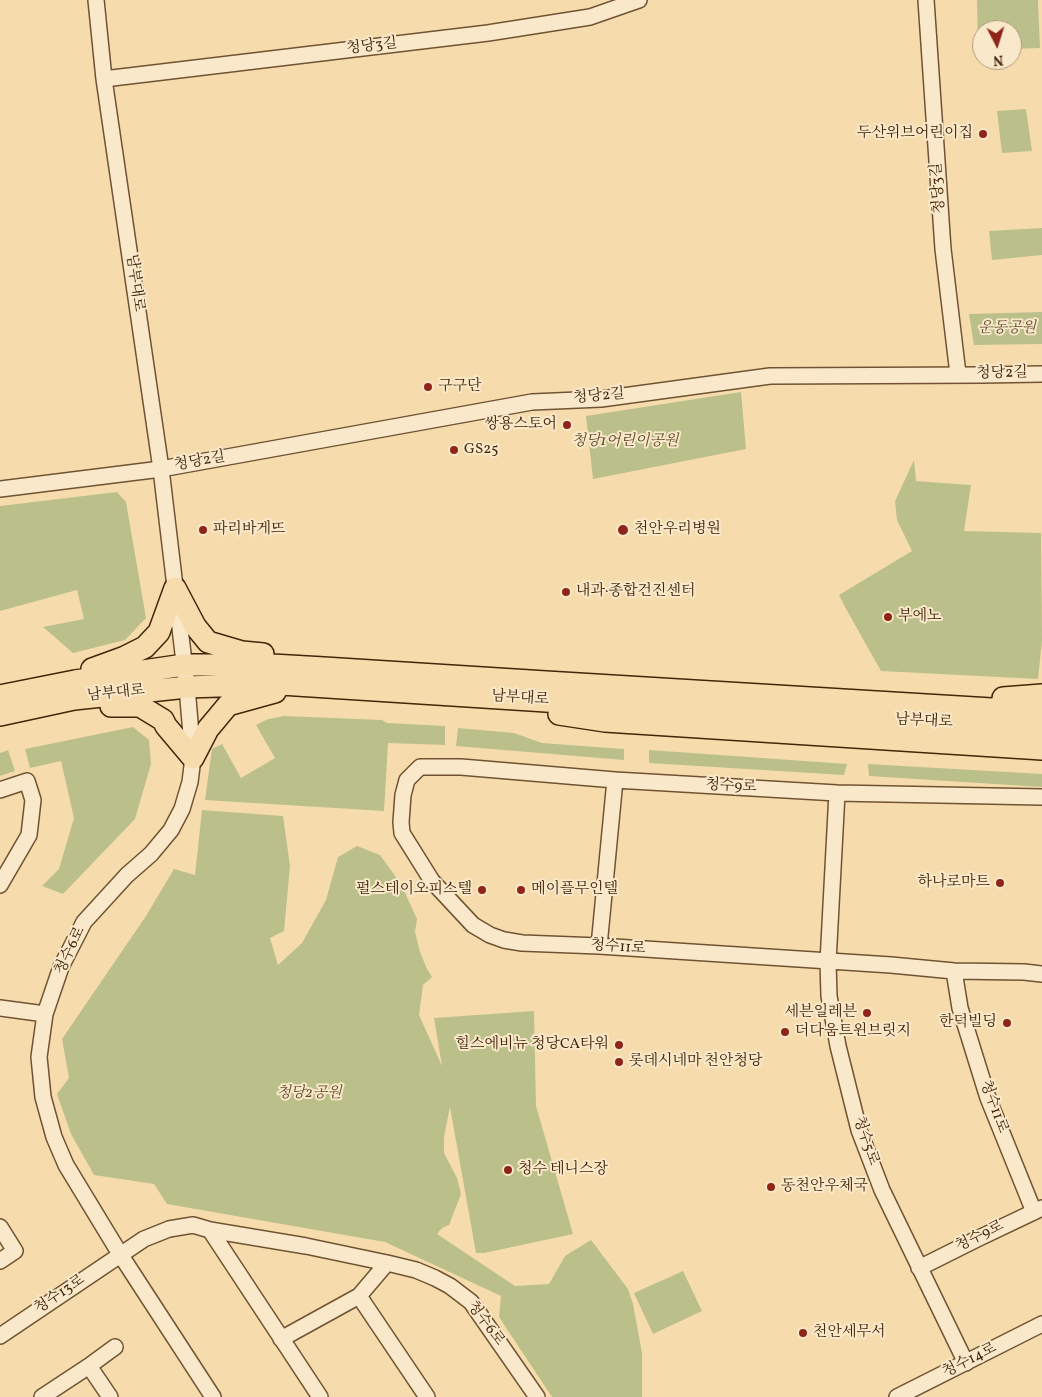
<!DOCTYPE html>
<html>
<head>
<meta charset="utf-8">
<style>
	body { margin:0 }
	#map { position:relative; width:1042px; height:1397px; overflow:hidden; background:#f6dcad; font-family:Vollkorn,serif }
	canvas { display:block }
	.north { position:absolute; left:972px; top:20px; width:50px; height:50px; box-sizing:border-box; background:#f9e8ca; border:1px solid #b09a7d; border-radius:50%; rotate:175deg; font-size:14px; font-weight:700; line-height:20px; text-align:center; color:#432509 }
	.north::after { content:''; display:block; margin:auto; width:18px; height:22px; background:#8f2418; clip-path:polygon(50% 0,100% 100%,50% 72%,0 100%) }
</style>
</head>
<body>
<div id="map">
<canvas width="1042" height="1397"></canvas>
<div class="north">N</div>
</div>
<script>
const ctx = document.querySelector('canvas').getContext('2d');
ctx.lineJoin = 'round';
function fill(path, color) { ctx.fillStyle = color; ctx.fill(path, 'evenodd'); }
const shape = rows => new Path2D(rows.map(r => 'M' + r).join(''));
function trace(path, color, width, dash) { ctx.strokeStyle = color; ctx.lineWidth = width; ctx.lineCap = dash ? 'butt' : 'round'; ctx.setLineDash(dash || []); ctx.stroke(path); }
function write(font, color, halo, rows, align = 'center') {
  ctx.font = font + ' Vollkorn,"Noto Serif KR",serif'; ctx.lineWidth = 4; ctx.setLineDash([]); ctx.textBaseline = 'middle'; ctx.strokeStyle = halo; ctx.fillStyle = color; for (const [text, x, y, turn = 0] of rows) {
    ctx.save(); ctx.translate(x, y); ctx.rotate((+turn || 0) * Math.PI / 180); ctx.textAlign = isNaN(turn) ? turn : align; if (halo) ctx.strokeText(text, 0, 0); ctx.fillText(text, 0, 0); ctx.restore();
  }
}
const green = shape([
	[977,0,1038,0,1040,48,1012,49,1012,30,982,30,982,51,978,51],
	[1026,109,1032,151,1002,153,997,111],
	[1042,228,1042,255,992,260,989,231],
	[1042,312,1042,344,974,345,969,314],
	[741,392,746,449,593,479,586,416],
	[914,460,916,481,971,485,964,531,1041,533,1042,641,1038,679,881,671,845,607,839,595,912,551,897,520,895,501],
	[117,492,126,502,146,618,125,640,73,653,43,627,84,619,77,590,0,611,0,506],
	[284,716,382,720,387,723,445,726,445,745,388,743,384,811,205,800,212,749,222,744,241,778,275,758,256,725,268,719],
	[133,727,149,740,151,764,135,819,63,894,42,886,59,869,74,818,61,761,30,768,25,749],
	[458,728,514,733,542,743,624,749,624,760,456,746],
	[8,750,15,771,0,776,0,753],
	[649,750,847,764,844,775,649,763],
	[868,764,1042,774,1042,787,869,776],
	[202,810,283,816,290,866,284,931,270,938,278,965,302,943,326,900,338,857,357,846,380,855,401,884,417,919,415,932,420,952,427,969,432,977,423,985,419,1015,442,1066,434,1018,534,1011,536,1106,573,1234,484,1253,476,1253,450,1107,444,1137,444,1153,457,1178,461,1194,449,1225,442,1228,437,1234,515,1286,549,1284,565,1256,591,1240,628,1289,633,1304,642,1353,642,1397,552,1397,499,1317,501,1296,385,1242,167,1204,154,1184,94,1175,71,1134,57,1094,69,1078,62,1039,146,916,174,869,195,875],
	[683,1271,702,1311,653,1334,634,1293]
]);
const minor = shape([
	[96,0,104,79,161,469,187,687,193,758,190,782,182,809,171,830,151,854,127,875,84,922,61,967,45,1014,39,1057,43,1097,54,1137,66,1165,120,1254,213,1397],
	[926,0,943,249,958,374],
	[104,79,488,33,590,17,639,0],
	[0,489,161,469,532,402,601,399,770,376,982,375,1042,374],
	[0,790,27,781,33,800,29,835,0,885],
	[837,793,828,962,829,996,838,1046,859,1130,882,1190,966,1363],
	[1042,797,837,793,615,780,461,767,420,767,407,780,403,795,401,822,402,833,432,881,473,925,490,935,504,940,522,943,599,946,891,965,954,971,1024,972,1042,974],
	[599,946,615,780],
	[954,971,960,1008,988,1098,1034,1212],
	[0,1008,45,1014],
	[0,1227,15,1251,0,1261],
	[210,1230,320,1397],
	[919,1268,977,1239,1042,1208],
	[359,1296,427,1397],
	[0,1336,144,1239,169,1229,193,1225,210,1230,306,1246,387,1263,416,1270,435,1278,450,1286,471,1302,537,1397],
	[281,1339,359,1296,387,1263],
	[89,1366,110,1397],
	[42,1397,89,1366,115,1347],
	[897,1397,1042,1324]
]);
const highway = shape([
	[175,588,195,626,208,642,242,652,263,654],
	[92,669,125,657,145,647,159,632,175,588],
	[0,696,75,681,184,665,272,665,324,668,546,682,1042,712],
	[1003,698,1042,695],
	[111,706,140,706,163,720,166,726,193,758,208,729,228,705,275,692],
	[559,714,605,721,1042,749],
	[0,715,74,699,187,687,281,684,546,701,1042,729]
]);
const markers = [
	[983,134,5,"#8f2418"],
	[428,387,5,"#8f2418"],
	[567,425,5,"#8f2418"],
	[454,450,5,"#8f2418"],
	[203,530,5,"#8f2418"],
	[623,530,6,"#8f2418"],
	[566,592,5,"#8f2418"],
	[888,617,5,"#8f2418"],
	[1000,883,5,"#8f2418"],
	[482,890,5,"#8f2418"],
	[521,890,5,"#8f2418"],
	[867,1013,5,"#8f2418"],
	[1007,1023,5,"#8f2418"],
	[785,1032,5,"#8f2418"],
	[619,1045,5,"#8f2418"],
	[619,1062,5,"#8f2418"],
	[508,1170,5,"#8f2418"],
	[771,1187,5,"#8f2418"],
	[803,1333,5,"#8f2418"]
];
const streetNames = [
	["청당3길",372,47,-7],
	["청당3길",939,188,-94],
	["남부대로",134,283,82],
	["청당2길",1002,374,-1],
	["청당2길",599,397,-5],
	["청당2길",200,462,-10],
	["남부대로",116,694,-6],
	["남부대로",520,699,4],
	["남부대로",924,722,3],
	["청수9로",731,787,3],
	["청수11로",618,948,4],
	["청수6로",71,951,-65],
	["청수11로",993,1107,70],
	["청수5로",865,1141,71],
	["청수9로",980,1237,-26],
	["청수13로",60,1295,-34],
	["청수6로",485,1324,53],
	["청수14로",970,1361,-27]
];
const poiNames = [
	["두산위브어린이집",973,134,"right"],
	["구구단",438,387],
	["쌍용스토어",557,425,"right"],
	["GS25",464,450],
	["파리바게뜨",213,530],
	["천안우리병원",634,530],
	["내과·종합건진센터",576,592],
	["부에노",898,617],
	["하나로마트",990,883,"right"],
	["펄스테이오피스텔",472,890,"right"],
	["메이플무인텔",531,890],
	["세븐일레븐",857,1013,"right"],
	["한덕빌딩",997,1023,"right"],
	["더다움트윈브릿지",795,1032],
	["힐스에비뉴 청당CA타워",609,1045,"right"],
	["롯데시네마 천안청당",629,1062],
	["청수 테니스장",518,1170],
	["동천안우체국",781,1187],
	["천안세무서",813,1333]
];
const parkNames = [
	["운동공원",1007,329],
	["청당1어린이공원",625,442],
	["청당2공원",309,1094]
];
fill(green, '#bbc08b');
trace(minor, '#705332', 18);
trace(highway, '#432509', 24);
trace(minor, '#f9e8ca', 15);
trace(highway, '#f6dcad', 21);
for (const [x, y, r, color] of markers) { const dot = new Path2D(); dot.arc(x, y, r, 0, 2 * Math.PI); ctx.fillStyle = color; ctx.fill(dot); trace(dot, '#f9e8ca', 2); }
write('15px', '#432509', '#f9e8ca', streetNames);
write('15px', '#432509', '#f9e8ca', poiNames, 'left');
write('italic 15px', '#614c2a', '#f9e8ca', parkNames);
</script>
</body>
</html>
